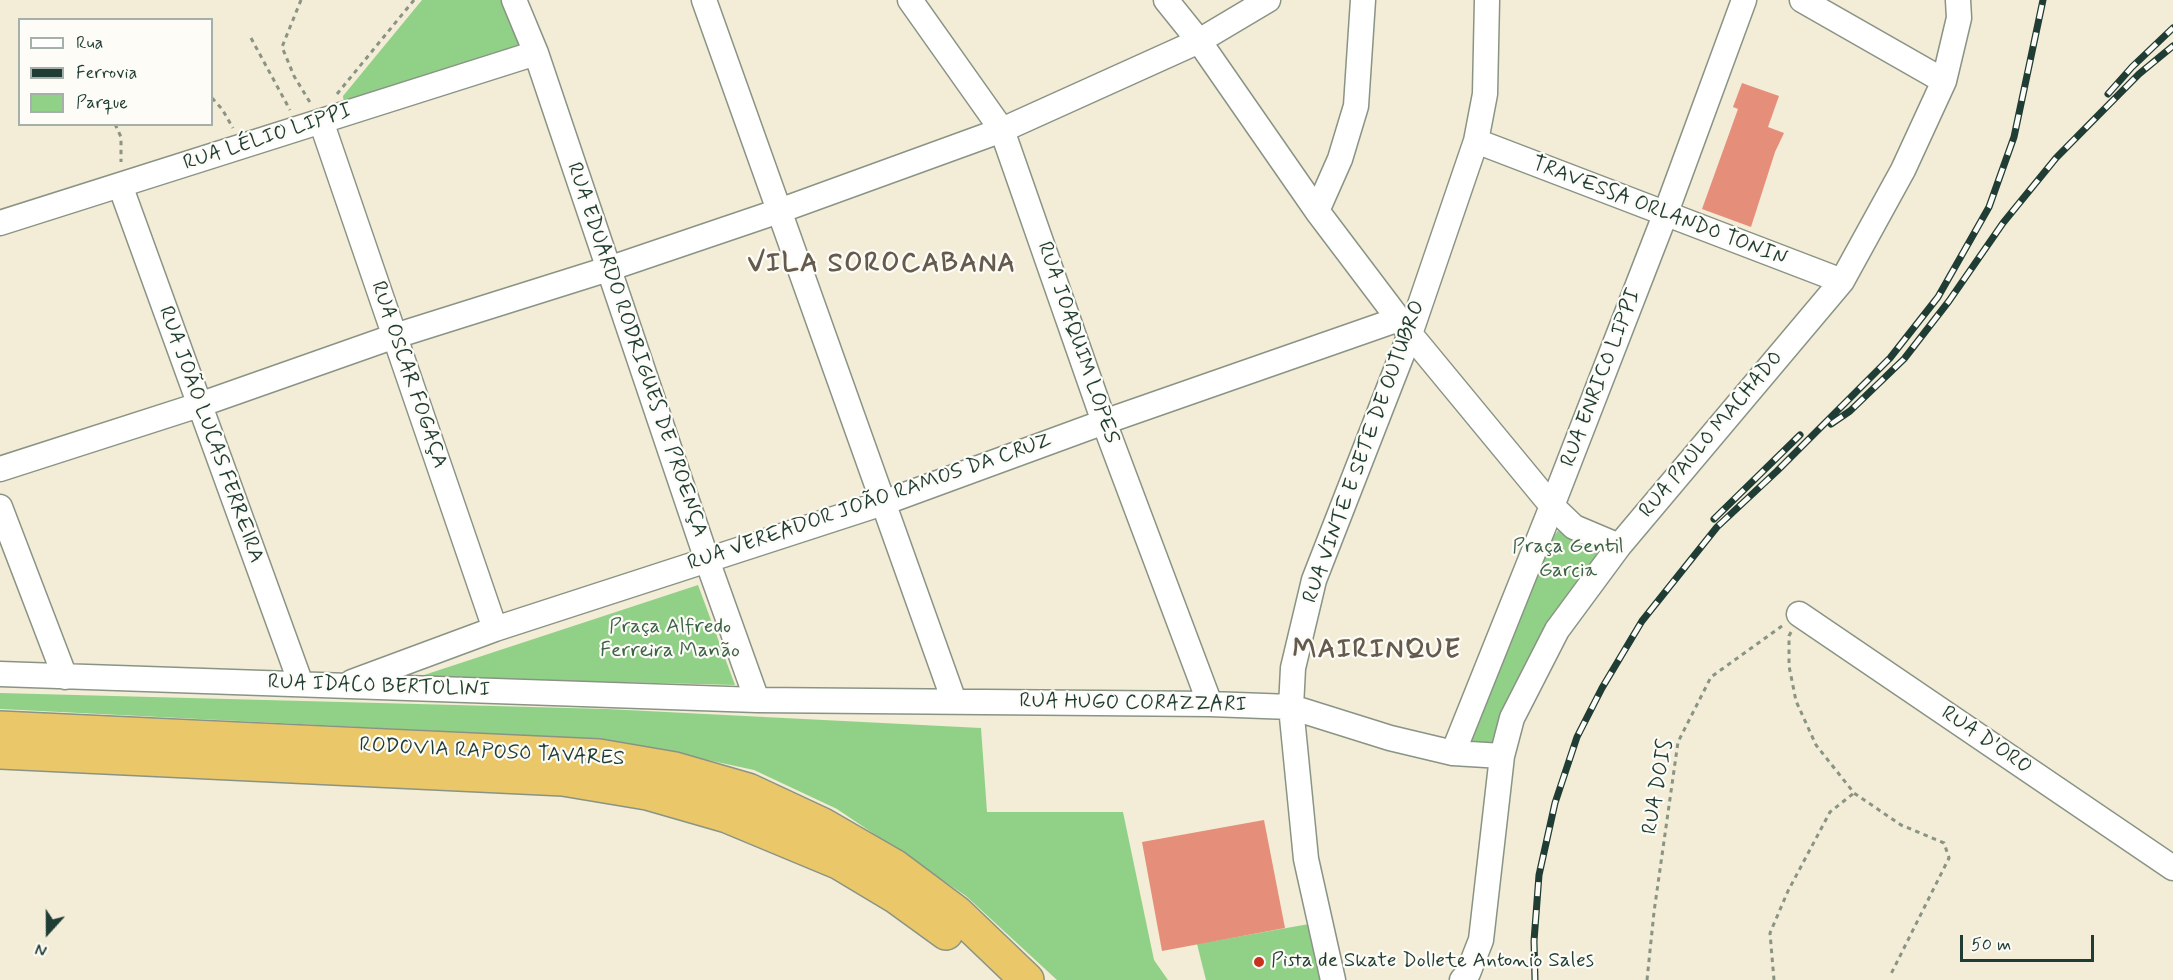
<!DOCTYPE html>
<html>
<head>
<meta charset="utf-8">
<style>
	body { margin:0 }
	#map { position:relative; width:2173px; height:980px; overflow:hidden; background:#f3ecd6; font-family:Mynerve,sans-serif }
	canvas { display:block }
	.legend { position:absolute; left:18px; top:18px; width:195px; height:108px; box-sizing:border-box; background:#fdfcf7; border:2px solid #a4b0a9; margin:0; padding:8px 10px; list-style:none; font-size:18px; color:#1f3d34 }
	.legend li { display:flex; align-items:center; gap:12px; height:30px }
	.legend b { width:30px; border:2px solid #a4b0a9 }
	.north { position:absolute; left:18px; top:902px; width:60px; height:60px; -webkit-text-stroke:4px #fdfcf7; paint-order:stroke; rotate:201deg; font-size:16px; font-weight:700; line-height:24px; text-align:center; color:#1f3d34 }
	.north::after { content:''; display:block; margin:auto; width:21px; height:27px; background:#1f3d34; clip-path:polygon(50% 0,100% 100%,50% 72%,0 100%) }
	.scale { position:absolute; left:1960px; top:935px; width:134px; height:27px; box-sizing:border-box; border:3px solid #1f3d34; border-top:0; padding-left:8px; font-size:18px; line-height:21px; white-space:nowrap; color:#1f3d34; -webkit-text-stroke:4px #fdfcf7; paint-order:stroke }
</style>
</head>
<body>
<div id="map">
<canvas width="2173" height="980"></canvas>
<ul class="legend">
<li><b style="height:8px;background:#fff"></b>Rua</li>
<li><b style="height:8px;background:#1f3d34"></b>Ferrovia</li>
<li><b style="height:16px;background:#91d187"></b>Parque</li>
</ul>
<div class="north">N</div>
<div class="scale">50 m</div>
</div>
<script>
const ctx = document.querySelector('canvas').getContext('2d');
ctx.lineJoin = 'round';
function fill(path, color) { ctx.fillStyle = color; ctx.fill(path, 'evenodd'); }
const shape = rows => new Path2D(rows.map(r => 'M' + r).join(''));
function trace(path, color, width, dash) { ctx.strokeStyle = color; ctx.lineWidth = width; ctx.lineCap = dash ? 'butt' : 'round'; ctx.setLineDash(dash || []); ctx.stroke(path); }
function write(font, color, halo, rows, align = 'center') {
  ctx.font = font + ' Mynerve,sans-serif'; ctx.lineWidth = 4.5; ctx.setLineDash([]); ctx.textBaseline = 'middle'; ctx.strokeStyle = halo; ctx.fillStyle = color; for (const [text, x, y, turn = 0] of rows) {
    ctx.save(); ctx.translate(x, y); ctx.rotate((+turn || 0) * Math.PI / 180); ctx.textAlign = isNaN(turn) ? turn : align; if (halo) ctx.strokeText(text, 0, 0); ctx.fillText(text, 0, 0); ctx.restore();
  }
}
const green = shape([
	[422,0,507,0,528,52,344,105,343,96],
	[1560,528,1580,537,1598,550,1591,570,1496,750,1467,744,1547,545],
	[698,585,735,685,418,677],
	[0,693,607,709,981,728,987,812,1123,812,1154,960,1168,980,1057,980,966,896,837,809,754,770,675,753,597,739,0,709],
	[1309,924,1320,980,1206,980,1197,944]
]);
const building = shape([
	[1742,83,1779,96,1768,127,1784,133,1775,152,1751,227,1702,209,1738,109,1733,107],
	[1264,820,1285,928,1162,951,1142,842]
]);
const path = shape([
	[301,0,282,47,294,76,311,104],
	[251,38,290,110],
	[337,94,414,0],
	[212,98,222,109,233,128],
	[115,124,121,137,121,162],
	[1791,632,1789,636,1789,666,1796,701,1816,745,1854,793,1901,825,1944,843,1949,858,1890,976],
	[1647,980,1654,912,1678,742,1711,677,1782,626],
	[1774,980,1770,933,1788,891,1830,812,1854,793]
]);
const minor = shape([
	[514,0,536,53,707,560,757,700],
	[704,0,954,701],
	[910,0,1002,130,1104,422,1210,704],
	[1166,0,1199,41,1317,211,1410,334,1552,506,1574,527,1619,546],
	[1802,0,1944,81],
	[321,121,495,629],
	[1476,141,1842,281],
	[120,185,301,684],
	[1317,211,1340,159,1356,106,1363,0],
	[0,223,536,53],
	[0,469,199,405,395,336,608,269,779,211,1002,130,1199,41,1268,0],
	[0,507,65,677],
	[1799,614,2173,868],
	[0,674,757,700,1210,704,1291,707,1390,738,1453,753,1502,756],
	[352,682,495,629,883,503,1104,422,1399,319],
	[1453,753,1552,506,1665,215,1744,0],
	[1333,980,1306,859,1291,707,1293,668,1314,580,1410,334,1476,141,1485,94,1487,0],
	[1462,980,1468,973,1481,940,1502,756,1512,718,1557,630,1619,546,1842,281,1903,170,1944,81,1959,18,1958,0]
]);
const highway = shape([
	[0,728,599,756,675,769,748,790,823,825,894,866,957,913,1027,980],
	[0,752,563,779,647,793,727,816,840,863,895,896,946,933]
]);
const rail = shape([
	[2108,94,2132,67,2173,28],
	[1831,424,1850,411,1904,359,1949,301,2003,223,2056,158,2139,74,2173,46],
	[1714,519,1800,435],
	[1535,980,1534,941,1539,875,1555,803,1577,737,1602,688,1642,621,1717,527,1777,471,1890,358,1938,297,1989,207,2014,137,2043,0]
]);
const markers = [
	[1259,962,6,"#c8321e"]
];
const streetNames = [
	["RUA LÉLIO LIPPI",268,138,-18],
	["TRAVESSA ORLANDO TONIN",1659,212,21],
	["RUA JOAQUIM LOPES",1077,343,71],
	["RUA EDUARDO RODRIGUES DE PROENÇA",636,350,71],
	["RUA OSCAR FOGAÇA",408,375,71],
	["RUA ENRICO LIPPI",1602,378,-69],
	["RUA JOÃO LUCAS FERREIRA",210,435,70],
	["RUA PAULO MACHADO",1712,435,-50],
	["RUA VINTE E SETE DE OUTUBRO",1365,452,-70],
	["RUA VEREADOR JOÃO RAMOS DA CRUZ",870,503,-19],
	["RUA IDACO BERTOLINI",379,687,2],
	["RUA HUGO CORAZZARI",1133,704,1],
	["RUA D'ORO",1986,741,34],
	["RODOVIA RAPOSO TAVARES",492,753,3],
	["RUA DOIS",1659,787,-80]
];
const parkNames = [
	["Praça Gentil",1568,548],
	["Garcia",1568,572],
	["Praça Alfredo",670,628],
	["Ferreira Manão",670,652]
];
const poiNames = [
	["Pista de Skate Dollete Antonio Sales",1271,962]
];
const districtNames = [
	["VILA SOROCABANA",882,265],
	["MAIRINQUE",1377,651]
];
fill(green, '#91d187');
fill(building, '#e58f7b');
trace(minor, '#899485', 27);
trace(highway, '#899485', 36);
trace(path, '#899485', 3, [4.5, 4.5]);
trace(minor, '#fff', 24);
trace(highway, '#eac769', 33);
trace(rail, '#1f3d34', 7);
trace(rail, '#fdfcf7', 4.5, [14]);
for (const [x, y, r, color] of markers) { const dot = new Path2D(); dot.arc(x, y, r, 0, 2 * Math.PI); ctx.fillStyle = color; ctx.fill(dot); trace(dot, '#fdfcf7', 2); }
write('21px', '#1f3d34', '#fdfcf7', streetNames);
write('21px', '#3c6249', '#fdfcf7', parkNames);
write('21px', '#1f3d34', '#fdfcf7', poiNames, 'left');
ctx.letterSpacing = '1.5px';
write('bold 27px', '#645a4d', '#fdfcf7', districtNames);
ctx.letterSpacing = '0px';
</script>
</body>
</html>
